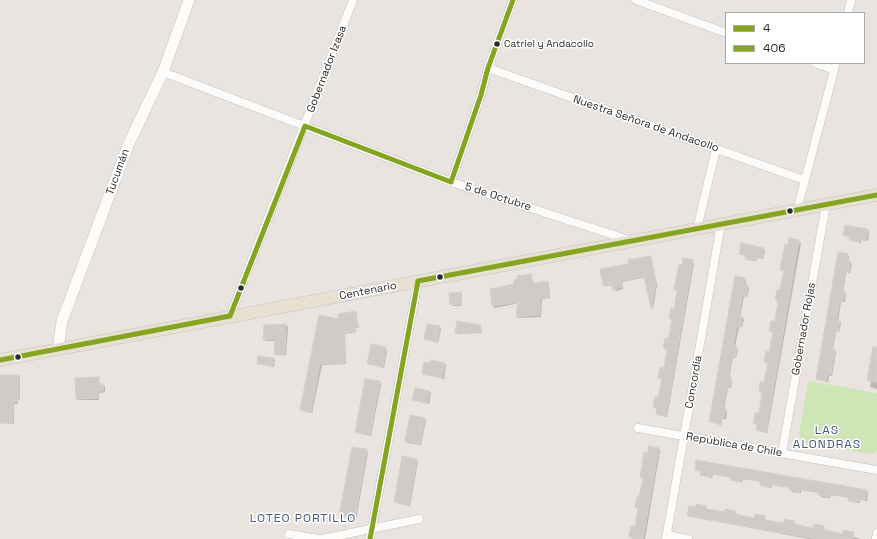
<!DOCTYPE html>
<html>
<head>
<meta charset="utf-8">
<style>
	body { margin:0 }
	#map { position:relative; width:877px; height:539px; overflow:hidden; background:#e9e4df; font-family:"Space Grotesk",sans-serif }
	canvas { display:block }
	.legend { position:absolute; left:725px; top:12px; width:140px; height:52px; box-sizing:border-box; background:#fff; border:1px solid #aaa; margin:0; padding:5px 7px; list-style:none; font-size:12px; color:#2a2a2a }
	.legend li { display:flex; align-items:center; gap:8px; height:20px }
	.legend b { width:20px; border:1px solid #aaa }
</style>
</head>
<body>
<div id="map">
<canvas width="877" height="539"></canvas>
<ul class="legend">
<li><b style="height:5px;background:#85a41f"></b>4</li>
<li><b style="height:5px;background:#85a41f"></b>406</li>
</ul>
</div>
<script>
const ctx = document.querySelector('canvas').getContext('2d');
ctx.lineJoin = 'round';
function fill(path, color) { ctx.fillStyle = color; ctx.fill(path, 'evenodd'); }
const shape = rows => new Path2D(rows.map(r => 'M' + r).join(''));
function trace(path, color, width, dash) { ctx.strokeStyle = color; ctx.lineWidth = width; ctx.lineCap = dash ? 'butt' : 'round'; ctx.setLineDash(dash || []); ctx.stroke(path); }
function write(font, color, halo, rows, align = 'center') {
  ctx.font = font + ' "Space Grotesk",sans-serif'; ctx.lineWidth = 3; ctx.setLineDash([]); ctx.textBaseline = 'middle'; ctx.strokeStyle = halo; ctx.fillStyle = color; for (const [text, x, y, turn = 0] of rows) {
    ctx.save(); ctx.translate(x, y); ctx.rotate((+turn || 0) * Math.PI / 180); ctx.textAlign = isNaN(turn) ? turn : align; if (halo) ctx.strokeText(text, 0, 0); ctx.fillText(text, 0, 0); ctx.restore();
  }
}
const green = shape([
	[808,381,877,393,877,451,872,454,804,443,799,435]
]);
const shadow = shape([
	[868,230,869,232,868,241,861,240,861,243,852,241,850,238,844,235],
	[790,239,801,243,767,433,758,431,757,430,758,425,754,423,759,415,763,394,760,392,765,384,768,363,765,361,770,353,774,332,771,331,776,322,779,302,776,300,780,292,784,271,781,269],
	[763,249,765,250,763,259,757,258,756,261,747,260,746,256,740,253],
	[848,255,849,257,848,262,852,264,850,273,846,272,843,292,846,294,845,302,841,302,838,321,841,323,839,332,836,331,833,350,836,352,832,376,829,376,828,382,819,380,817,379],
	[651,257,657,285,653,309,646,277,622,282,623,289,616,291,614,285,606,286,604,285,629,265],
	[692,261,694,263,667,417,658,415,657,414,657,409,654,407,659,399,663,379,659,377,665,369,668,350,665,348,670,340,673,320,670,318,675,310,678,291,675,289,683,266],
	[531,275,534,283,547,282,549,284,550,298,542,299,541,317,518,318,517,316,519,303,495,308,493,306,491,290,515,285],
	[736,278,745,279,746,281,746,286,749,288,747,297,744,296,740,317,744,319,742,327,739,327,735,347,738,349,736,358,733,357,729,378,732,380,731,388,728,388,724,409,727,411,726,419,722,419,721,425,710,422],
	[460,293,462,294,461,306,453,306,451,304],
	[355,313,359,327,355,328,356,332,345,334,346,364,322,365,312,413,302,411,301,409,319,316,340,321],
	[286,325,288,327,286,355,276,355,275,353,275,341,266,341,264,339],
	[481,326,482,333,458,334,456,332],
	[439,327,441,329,438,343,425,339],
	[372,346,387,350,384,368,368,363],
	[877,350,877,389,870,387,871,382,868,380],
	[273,359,275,360,274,367,258,364],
	[445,364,446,365,444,379,423,374],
	[0,376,19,376,20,378,20,399,18,399,18,404,14,404,14,424,0,423],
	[98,378,100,385,105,386,105,392,99,393,99,400,78,400,77,399],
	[380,382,381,384,371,436,357,433,356,431],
	[429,391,431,393,429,404,413,400],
	[424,419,426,420,421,445,407,443,406,441],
	[353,448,368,452,356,520,340,516],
	[659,449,660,451,645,539,634,539,630,536,635,527,639,508,636,506,640,498,644,478,641,476,649,454],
	[417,460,418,461,410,506,396,503,395,501],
	[696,470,867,491,868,492,867,501,860,500,860,503,851,502,849,498,831,495,830,498,826,498,821,497,820,493,801,490,801,493,792,492,791,488,772,485,771,488,767,487,762,486,761,482,743,479,742,482,733,481,732,478,713,474,712,478,703,476,702,472],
	[706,506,707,510,726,513,735,512,737,515,755,519,765,517,766,521,785,524,794,522,796,526,814,529,824,527,825,531,844,535,853,533,854,537,860,539,809,539,688,516,696,508]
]);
const building = shape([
	[845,225,868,229,866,240,860,239,859,242,849,240,850,237,843,235,845,225],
	[789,238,799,240,766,432,756,430,757,424,753,423,755,413,759,413,762,393,759,392,760,382,764,382,768,362,764,362,765,357,766,351,769,352,773,332,769,331,771,321,775,321,778,301,775,300,777,290,780,290,784,270,780,270,785,244,788,245,789,238],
	[741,243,764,248,762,258,756,257,755,260,745,258,745,255,739,254,741,243],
	[838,252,848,254,847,261,851,261,849,272,845,271,842,290,845,291,843,301,840,301,836,320,840,320,838,331,835,330,832,349,835,350,831,375,827,375,826,381,816,379,838,252],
	[651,256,656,283,651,309,644,276,621,281,622,287,613,290,612,284,603,285,600,269,628,264,628,260,651,256],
	[683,258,693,260,666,416,656,414,657,408,653,407,655,397,658,397,662,378,658,378,660,367,664,368,667,349,663,348,665,338,669,338,672,319,669,319,671,308,674,309,677,290,674,289,679,264,682,265,683,258],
	[531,274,533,283,548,281,549,297,540,298,540,315,516,317,518,302,492,306,490,289,514,284,514,280,518,279,517,276,531,274],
	[735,276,745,278,744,285,748,285,746,296,742,295,739,316,742,316,741,326,737,326,733,346,737,347,735,357,732,356,728,376,731,377,730,387,727,387,723,407,726,408,724,418,721,418,720,424,709,422,735,276],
	[461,292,460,304,450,305,449,293,461,292],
	[356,311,358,326,354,327,355,331,344,333,345,363,320,364,311,412,300,410,319,315,339,319,338,314,356,311],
	[457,321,481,325,481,332,455,333,457,321],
	[286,324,285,354,274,354,275,339,263,340,264,325,286,324],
	[427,324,440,326,437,342,424,339,427,324],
	[371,344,386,347,383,367,367,364,371,344],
	[873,347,877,347,877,382,867,380,873,347],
	[258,356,274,358,273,366,257,364,258,356],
	[431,360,445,363,442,378,422,374,424,362,431,363,431,360],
	[0,375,19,375,19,398,17,398,17,402,13,402,13,423,0,423,0,375],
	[99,377,99,384,103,384,104,391,98,391,98,398,76,399,75,378,99,377],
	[365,379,380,381,370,435,355,432,365,379],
	[415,388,430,391,427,403,412,400,415,388],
	[410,415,425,418,420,444,405,441,410,415],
	[649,446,659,448,646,522,643,539,632,539,633,537,629,536,631,526,635,526,638,508,635,507,637,497,639,497,643,478,640,477,644,452,648,453,649,446],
	[352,447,367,449,355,519,339,516,352,447],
	[402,456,417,459,409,505,394,502,402,456],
	[696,460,867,490,865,500,859,499,858,502,848,501,849,497,829,494,829,497,824,496,818,495,819,492,800,489,799,492,789,490,790,487,770,484,770,487,760,485,760,481,741,478,741,481,730,480,731,477,711,473,711,477,700,475,701,472,695,470,696,460],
	[696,504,706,506,706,509,725,512,725,509,736,511,735,514,754,518,755,514,765,516,765,520,784,523,784,519,795,521,794,524,813,528,814,524,824,526,824,530,843,534,843,530,854,532,853,539,817,539,687,516,689,506,696,507,696,504]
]);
const street = shape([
	[636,0,726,33],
	[848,13,851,0],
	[815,63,834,70],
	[488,68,804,180],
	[163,72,451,182,629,240],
	[451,182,481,95,488,68,513,0],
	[797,210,836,63],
	[697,229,716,149],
	[230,316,353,0],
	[638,428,877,470],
	[782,453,826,205],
	[289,534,319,539],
	[667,535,688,539],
	[322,539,419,519],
	[370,539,418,281],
	[666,539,721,224],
	[876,539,877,533]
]);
const secondary = shape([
	[58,349,62,321,129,143,163,72,189,0]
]);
const primary = shape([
	[0,360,877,195]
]);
const bus1 = shape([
	[0,360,230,316,305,126,451,182,481,95,488,68,513,0]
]);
const bus2 = shape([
	[370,539,418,281,877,195]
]);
const markers = [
	[497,44,3.5,"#2a2a2a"],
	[790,211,3.5,"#2a2a2a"],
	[440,277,3.5,"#2a2a2a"],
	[241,288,3.5,"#2a2a2a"],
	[18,357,3.5,"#2a2a2a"]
];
const busNames = [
	["Catriel y Andacollo",504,44]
];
const streetNames = [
	["Gobernador Izasa",327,69,-69],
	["Nuestra Señora de Andacollo",646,124,19],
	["Tucumán",118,172,-70],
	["5 de Octubre",498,197,18],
	["Centenario",368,291,-11],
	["Gobernador Rojas",804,329,-80],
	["Concordia",694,382,-80],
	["República de Chile",734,445,10]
];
const neighbourhoodNames = [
	["LAS",827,431],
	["ALONDRAS",827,445],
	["LOTEO PORTILLO",303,519]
];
fill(green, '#cee6b6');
fill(shadow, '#0003');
fill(building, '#cfccc8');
trace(building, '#d4cfcb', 1);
trace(street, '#c2c1c1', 9);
trace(secondary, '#c2c1c1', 12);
trace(primary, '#c4c3c1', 13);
trace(street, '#fcfbfa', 8);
trace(secondary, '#fcfbfa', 11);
trace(primary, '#e8e1d2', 12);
trace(bus1, '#85a41f', 5);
trace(bus2, '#85a41f', 5);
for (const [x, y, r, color] of markers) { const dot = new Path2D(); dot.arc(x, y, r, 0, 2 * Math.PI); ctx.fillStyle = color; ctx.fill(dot); trace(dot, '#fff', 1.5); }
write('10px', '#2a2a2a', '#fff', busNames, 'left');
write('11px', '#2a2a2a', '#fff', streetNames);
ctx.letterSpacing = '1px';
write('12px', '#48577d', '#fff', neighbourhoodNames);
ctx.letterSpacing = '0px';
</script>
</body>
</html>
